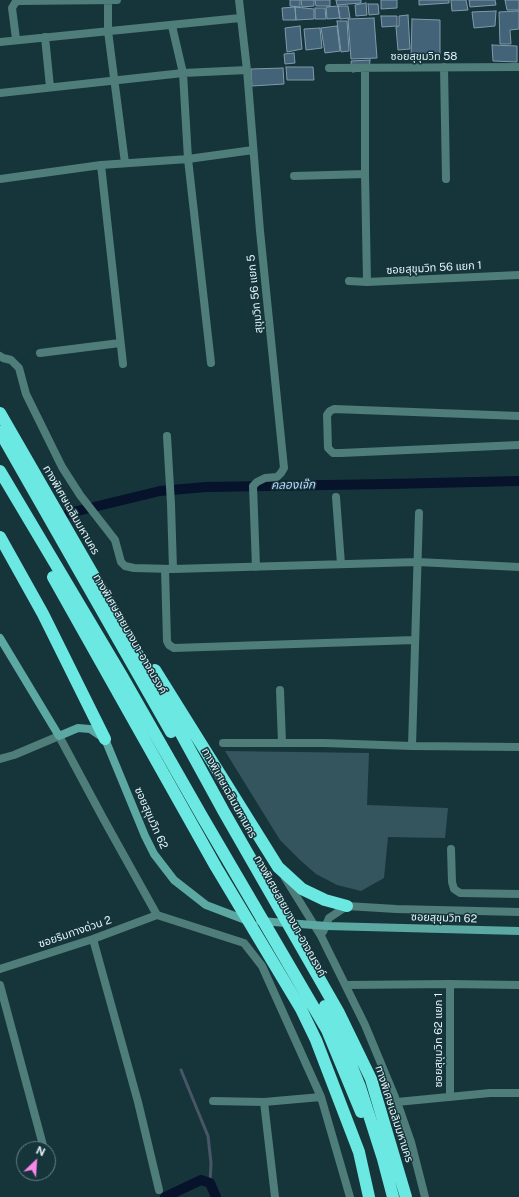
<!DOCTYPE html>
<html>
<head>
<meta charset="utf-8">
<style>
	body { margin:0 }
	#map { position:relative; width:519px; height:1197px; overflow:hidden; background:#16353b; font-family:"Public Sans",sans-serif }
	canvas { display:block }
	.north { position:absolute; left:16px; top:1141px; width:40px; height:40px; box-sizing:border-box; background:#16353b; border:1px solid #688187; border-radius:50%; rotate:25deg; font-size:11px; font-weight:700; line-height:16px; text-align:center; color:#e2f3f8 }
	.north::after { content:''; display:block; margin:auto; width:14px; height:18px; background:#f987e9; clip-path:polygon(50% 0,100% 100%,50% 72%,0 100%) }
</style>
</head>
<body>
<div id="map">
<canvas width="519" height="1197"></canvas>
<div class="north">N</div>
</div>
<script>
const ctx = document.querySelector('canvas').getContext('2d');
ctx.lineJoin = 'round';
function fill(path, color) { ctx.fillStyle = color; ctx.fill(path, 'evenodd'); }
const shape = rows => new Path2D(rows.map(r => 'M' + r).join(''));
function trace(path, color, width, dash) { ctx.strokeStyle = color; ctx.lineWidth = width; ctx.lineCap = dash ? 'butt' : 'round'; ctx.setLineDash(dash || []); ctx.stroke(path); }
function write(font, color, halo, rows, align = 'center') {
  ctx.font = font + ' "Public Sans","Noto Sans Thai",sans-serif'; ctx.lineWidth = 3; ctx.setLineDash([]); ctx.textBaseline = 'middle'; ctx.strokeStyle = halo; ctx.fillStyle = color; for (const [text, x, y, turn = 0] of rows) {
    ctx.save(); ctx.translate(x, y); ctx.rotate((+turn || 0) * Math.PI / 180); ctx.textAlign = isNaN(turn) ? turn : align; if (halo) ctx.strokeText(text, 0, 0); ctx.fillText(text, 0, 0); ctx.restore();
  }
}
const green = shape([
	[225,751,369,753,367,805,448,808,445,838,388,837,384,878,361,891,337,885,316,874,300,860,280,840]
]);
const stream = shape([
	[181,1070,208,1136,211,1163,210,1183]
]);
const canal = shape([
	[69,513,160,491,206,487,388,484,519,481],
	[165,1197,201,1180,210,1183,216,1197]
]);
const building = shape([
	[290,0,300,0,300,7,290,6,290,0],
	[301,0,314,0,314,6,302,7,301,0],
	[315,0,330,0,330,6,316,6,315,0],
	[336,0,361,0,361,3,337,5,336,0],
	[381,0,397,0,397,8,381,9,381,0],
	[419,0,449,0,449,3,419,5,419,0],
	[451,0,466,0,468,10,452,11,451,0],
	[469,0,495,0,496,5,470,7,469,0],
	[505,0,519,0,519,10,507,10,505,0],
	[366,3,367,15,356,16,355,5,366,3],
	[368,4,378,4,379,14,369,15,368,4],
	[338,6,340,18,327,19,326,7,338,6],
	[338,6,348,6,350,18,340,19,338,6],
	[295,7,296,20,283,20,282,8,295,7],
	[295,7,314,9,314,19,296,20,295,7],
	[315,8,325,8,326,19,315,19,315,8],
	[496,11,495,26,474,28,472,12,496,11],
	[519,11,519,29,510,30,511,44,500,44,499,12,519,11],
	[408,15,410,49,398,50,396,27,399,26,399,16,408,15],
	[381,16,397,16,397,26,382,27,381,16],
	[374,18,377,58,351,59,348,19,374,18],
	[412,19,440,20,440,56,411,57,412,19],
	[337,21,347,21,349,51,341,52,337,21],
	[300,26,302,49,287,52,285,28,300,26],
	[337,26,340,51,325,53,321,28,337,26],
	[320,28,322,48,306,50,304,29,320,28],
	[492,45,517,46,517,62,493,61,492,45],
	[294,53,295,63,285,64,284,54,294,53],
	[370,60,369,70,352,72,351,61,370,60],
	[286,67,313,67,314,80,287,80,286,67],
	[283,68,284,84,252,86,251,69,283,68]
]);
const street = shape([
	[108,0,108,31,125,163],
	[239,0,247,70,260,231,284,468,281,473,277,477,265,478,257,482,253,486,256,567],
	[172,26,183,73,188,159,211,363],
	[45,37,50,87],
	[16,39,12,8,15,3,18,1,117,0],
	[0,42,240,18],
	[444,67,446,179],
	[329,68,519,67],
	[365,68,365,174,367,282],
	[0,93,183,73,247,70],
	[101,165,123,364],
	[294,176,365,174],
	[0,179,101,165,188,159,253,150],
	[349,281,367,282,519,275],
	[40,353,120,343],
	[0,356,3,358,11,360,19,368,26,394,62,467,80,495,115,540,121,562,125,566,134,568,173,569,418,562,519,567],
	[519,416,334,409,330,411,327,415,328,448,333,453,341,453,519,445],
	[167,436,171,504,173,569],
	[336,497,341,564],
	[165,569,167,641,169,645,174,648,415,640],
	[280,690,282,743],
	[223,743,324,743,412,746,519,747],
	[412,746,419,513],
	[0,759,14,755,59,736,103,818,157,915,244,943,262,966,321,1097,350,1197],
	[451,849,452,882,454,889,460,893,519,894],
	[285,878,321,936,365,1025,397,1102,411,1142,425,1197],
	[323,932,329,918,347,906,396,909,519,912],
	[93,939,138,1102,159,1190],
	[0,969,93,939,157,915],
	[0,985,44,1149],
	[346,985,450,984,519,985],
	[450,1097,450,984],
	[213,1101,264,1102,321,1097],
	[264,1102,275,1197],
	[397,1102,490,1093,519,1093]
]);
const secondary = shape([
	[0,638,59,736,78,728,90,729,105,739,145,836,154,854,174,880,206,905,248,921],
	[260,921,327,926,519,931]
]);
const highway = shape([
	[0,413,110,604,224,812,339,1013,371,1079,406,1197],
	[0,432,171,732],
	[0,471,122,676,203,818,327,1030,361,1112],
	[0,537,43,614,105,739],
	[53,577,216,867,301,1009,316,1040,359,1152,369,1197],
	[155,670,278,867,302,889,325,900,347,906],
	[325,1006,332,1018,360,1087,383,1159,393,1197]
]);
const streetNames = [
	["ซอยสุขุมวิท 58",424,57],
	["ซอยสุขุมวิท 56 แยก 1",434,268,-3],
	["สุขุมวิท 56 แยก 5",255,294,-96],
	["ทางพิเศษเฉลิมมหานคร",71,510,60],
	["ทางพิเศษสายบางนา-อาจณรงค์",130,634,60],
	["ทางพิเศษเฉลิมมหานคร",229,793,61],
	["ซอยสุขุมวิท 62",151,818,66],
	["ทางพิเศษสายบางนา-อาจณรงค์",290,916,61],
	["ซอยสุขุมวิท 62",444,918,2],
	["ซอยริมทางด่วน 2",75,932,-19],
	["ซอยสุขุมวิท 62 แยก 1",439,1040,-90],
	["ทางพิเศษเฉลิมมหานคร",394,1114,72]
];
const waterNames = [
	["คลองเจ๊ก",293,485,-1]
];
fill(green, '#34555d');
trace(stream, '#495668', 3);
trace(canal, '#07132b', 10);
fill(building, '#426378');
trace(building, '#819aab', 1);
trace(street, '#4f7d7a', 8);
trace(secondary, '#5ca8a3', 8);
trace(highway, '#6be8e1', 12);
write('11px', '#e2f3f8', '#16353b', streetNames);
write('italic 12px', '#bbd4fe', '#16353b', waterNames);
</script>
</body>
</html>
